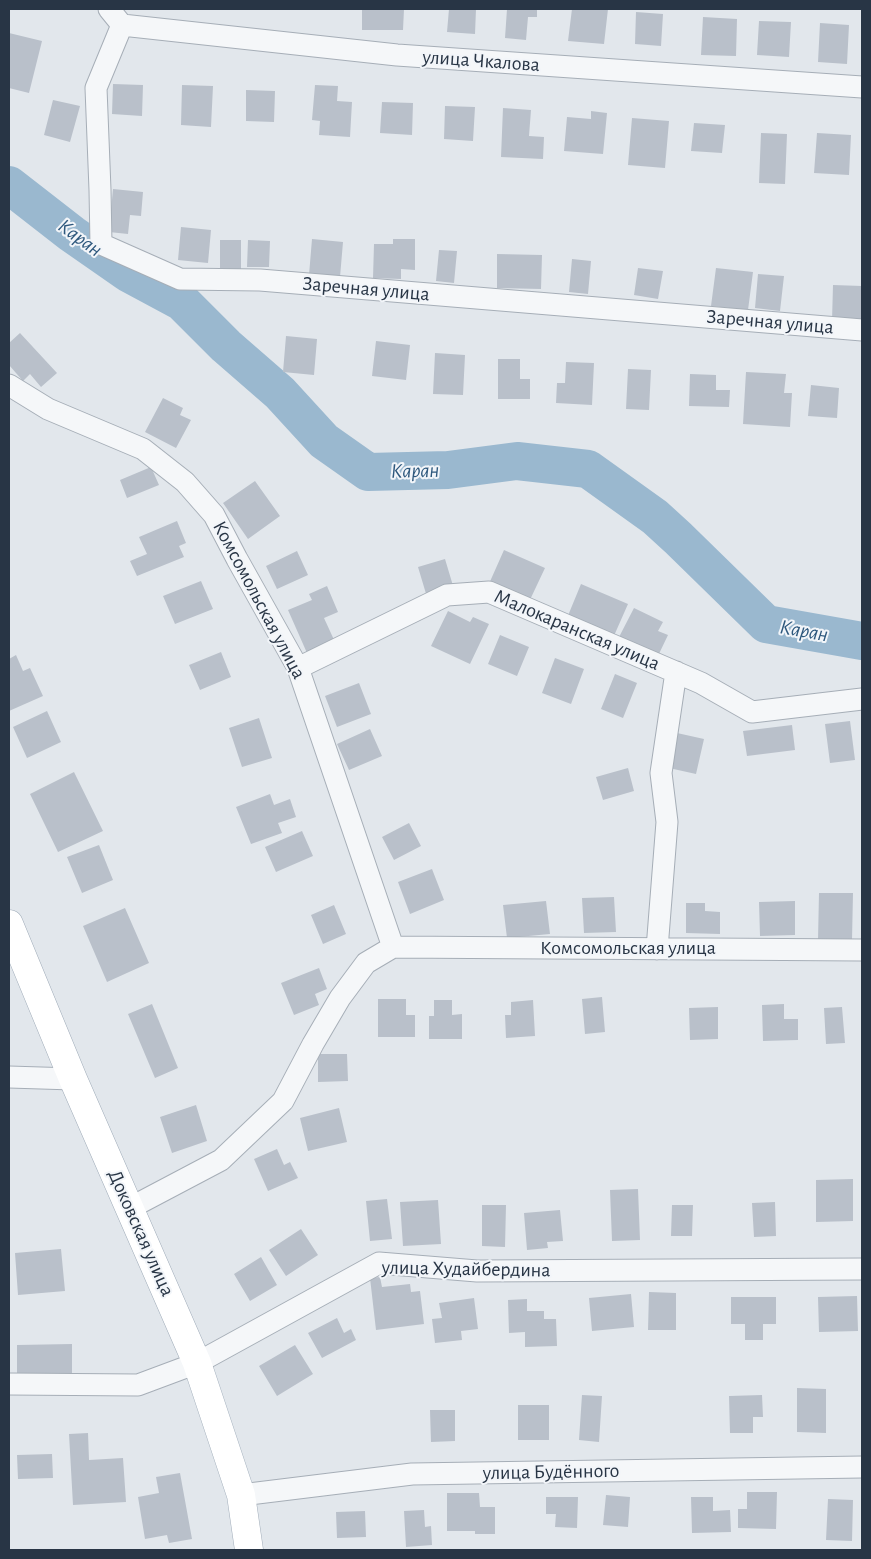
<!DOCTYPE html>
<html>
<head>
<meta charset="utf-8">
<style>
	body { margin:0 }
	#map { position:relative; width:871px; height:1559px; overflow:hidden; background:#e2e7ec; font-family:"Alegreya Sans",sans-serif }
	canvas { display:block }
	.frame { position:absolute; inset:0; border:10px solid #283545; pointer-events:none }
</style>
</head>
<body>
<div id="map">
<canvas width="871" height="1559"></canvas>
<div class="frame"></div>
</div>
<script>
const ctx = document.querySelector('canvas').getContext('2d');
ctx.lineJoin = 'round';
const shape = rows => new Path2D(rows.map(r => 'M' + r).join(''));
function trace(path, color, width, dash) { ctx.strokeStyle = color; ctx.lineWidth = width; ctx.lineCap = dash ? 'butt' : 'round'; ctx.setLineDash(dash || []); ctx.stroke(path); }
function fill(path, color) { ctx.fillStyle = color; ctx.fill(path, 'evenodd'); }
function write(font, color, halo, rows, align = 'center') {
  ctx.font = font + ' "Alegreya Sans",sans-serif'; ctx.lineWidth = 4; ctx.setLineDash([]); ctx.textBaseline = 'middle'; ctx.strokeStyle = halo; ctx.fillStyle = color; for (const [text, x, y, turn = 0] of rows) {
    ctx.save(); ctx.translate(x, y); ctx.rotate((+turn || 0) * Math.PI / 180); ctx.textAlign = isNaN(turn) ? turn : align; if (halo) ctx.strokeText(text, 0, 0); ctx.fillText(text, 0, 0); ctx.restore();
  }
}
const river = shape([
	[9,185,72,234,128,273,182,302,226,346,280,393,324,441,368,472,448,470,517,461,588,469,655,517,678,538,766,624,862,641]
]);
const building = shape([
	[362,9,404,9,403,30,362,30],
	[449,9,476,9,475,34,447,32],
	[507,9,537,9,537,17,528,17,526,40,505,38],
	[572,9,608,9,604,44,568,41],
	[636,12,663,14,661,46,635,44],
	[703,17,737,19,736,56,701,55],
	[759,21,791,22,789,57,757,55],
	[820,23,849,25,847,64,818,62],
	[9,33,42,41,29,93,9,88],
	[113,84,143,85,142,116,112,114],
	[182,85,213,86,211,127,181,125],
	[315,85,338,86,337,101,352,102,350,137,319,135,320,121,312,120],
	[246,90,275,91,274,122,246,121],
	[53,100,80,106,70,142,44,135],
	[382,102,413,103,412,135,380,133],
	[445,106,475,107,473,141,444,139],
	[503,108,531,110,529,136,544,137,543,159,501,157],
	[591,111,607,113,603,154,564,151,567,117,591,119],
	[632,118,669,121,665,168,628,165],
	[694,123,725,125,722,153,691,151],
	[761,133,787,134,785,184,759,183],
	[817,133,851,135,849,175,814,173],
	[113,189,143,192,141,216,130,215,128,234,109,232],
	[181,227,211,230,208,263,178,260],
	[312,239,343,242,340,277,309,275],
	[393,239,415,239,415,270,401,269,401,279,373,278,374,244,393,244],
	[220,240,241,240,241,270,220,270],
	[248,240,270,241,269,267,247,267],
	[439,250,457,251,454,283,436,281],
	[497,254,542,255,541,289,497,288],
	[572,259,591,261,588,294,569,292],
	[638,268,663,271,658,299,634,295],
	[716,268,753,272,748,310,711,306],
	[758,274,784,276,780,311,755,308],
	[833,285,862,286,862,322,832,321],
	[20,333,57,373,41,387,30,374,23,381,9,365,9,343],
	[286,336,317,339,314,375,283,372],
	[376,341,410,345,406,380,372,376],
	[435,353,465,355,463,395,433,394],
	[498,359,520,359,520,379,530,379,530,399,498,399],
	[566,362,594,363,592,405,556,403,557,383,565,383],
	[628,369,651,370,649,410,626,409],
	[746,372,786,374,784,393,792,393,790,427,743,424],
	[690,374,716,375,716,390,730,390,729,407,689,406],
	[811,385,839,388,837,418,808,416],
	[163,398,183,408,180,415,191,420,176,448,145,432],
	[151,467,159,485,127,498,120,480],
	[255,481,280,516,248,539,223,503],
	[177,521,186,543,179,546,184,557,137,576,130,561,147,554,139,537],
	[504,550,545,568,528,604,488,586],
	[297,551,308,575,277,589,266,566],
	[445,559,454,589,427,597,418,567],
	[201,581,213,609,175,624,163,596],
	[581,584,628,604,613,638,567,618],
	[327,586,338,612,324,618,335,642,307,653,288,610,312,600,309,594],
	[634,608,663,622,658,631,668,635,657,658,618,639],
	[448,611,470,622,473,617,489,624,470,664,431,646],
	[500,635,529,647,517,676,488,664],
	[221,652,231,677,200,690,189,665],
	[16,655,23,671,30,668,43,696,9,711,9,659],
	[555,658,584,669,571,704,542,693],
	[615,674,637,683,623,718,601,709],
	[359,683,371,714,337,727,325,696],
	[47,711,61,742,27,758,13,727],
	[259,718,272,758,242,767,229,728],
	[850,721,855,760,830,763,825,724],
	[792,725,795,750,747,756,743,731],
	[370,729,382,756,349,770,337,744],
	[677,733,704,739,696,774,669,768],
	[628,768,634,791,603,800,596,777],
	[74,772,103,831,58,852,30,794],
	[270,794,274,805,290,799,296,817,278,823,282,833,251,844,236,807],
	[409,823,421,846,394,860,382,837],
	[302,831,313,856,276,872,265,847],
	[99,845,113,880,82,893,67,857],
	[432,869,444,900,410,914,398,882],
	[819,893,853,893,852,940,818,940],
	[614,897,616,932,584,933,582,898],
	[546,901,550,934,507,938,503,905],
	[795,901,795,935,760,936,759,902],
	[686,903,705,903,705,911,720,912,720,934,686,933],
	[334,905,346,934,323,944,311,915],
	[125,908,149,963,107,982,83,926],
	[319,968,327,989,315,994,319,1005,294,1015,281,983],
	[602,997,605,1032,585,1034,582,999],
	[378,999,406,999,406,1015,415,1015,415,1037,378,1037],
	[434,1000,452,1000,452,1015,462,1014,462,1039,429,1039,429,1016,434,1016],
	[533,1000,535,1036,506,1038,505,1015,511,1015,511,1002],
	[152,1004,178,1068,155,1078,128,1014],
	[784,1004,784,1019,798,1019,798,1040,763,1041,762,1005],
	[718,1007,718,1039,690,1040,689,1008],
	[842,1007,845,1043,826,1044,824,1008],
	[318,1054,347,1054,348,1081,318,1082],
	[196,1105,207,1141,172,1153,160,1117],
	[339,1108,347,1142,308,1151,300,1118],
	[277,1149,284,1165,290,1162,298,1178,268,1191,254,1159],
	[853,1179,853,1221,816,1222,816,1180],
	[638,1189,640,1240,612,1241,610,1190],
	[387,1199,392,1239,370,1241,366,1201],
	[438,1200,441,1244,403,1246,400,1202],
	[775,1202,776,1236,754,1237,752,1203],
	[482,1205,506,1205,505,1247,482,1246],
	[672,1205,693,1205,692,1236,671,1236],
	[560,1210,563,1241,547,1242,548,1248,527,1250,524,1213],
	[301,1229,318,1255,286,1276,269,1250],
	[61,1249,65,1291,18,1295,15,1253],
	[261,1257,277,1285,250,1301,234,1274],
	[380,1277,382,1287,410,1284,411,1292,420,1291,424,1324,376,1330,370,1278],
	[649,1292,676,1293,676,1330,648,1330],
	[631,1294,634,1327,592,1331,589,1298],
	[857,1296,858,1331,819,1332,818,1297],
	[731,1297,776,1297,776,1324,763,1324,763,1340,745,1340,745,1324,731,1324],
	[474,1298,478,1329,461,1331,462,1340,435,1343,432,1319,442,1318,439,1303],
	[527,1299,527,1311,544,1311,544,1319,556,1319,557,1346,525,1347,525,1332,509,1333,508,1300],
	[337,1318,344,1333,351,1329,356,1340,322,1358,308,1333],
	[72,1344,72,1376,17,1377,17,1345],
	[295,1345,313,1374,277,1396,259,1366],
	[797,1388,826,1389,826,1433,797,1432],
	[582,1395,602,1396,599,1442,579,1440],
	[762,1395,763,1417,753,1417,753,1433,730,1433,729,1396],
	[518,1405,549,1405,549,1440,518,1440],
	[430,1410,455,1410,455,1441,431,1442],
	[88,1433,89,1460,123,1458,126,1502,73,1505,69,1434],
	[52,1454,53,1478,18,1479,17,1455],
	[180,1473,192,1539,169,1543,167,1535,145,1539,138,1497,159,1493,156,1477],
	[747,1492,777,1492,776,1529,738,1528,738,1509,747,1509],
	[447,1493,479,1493,480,1507,495,1507,495,1534,475,1534,475,1531,447,1531],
	[606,1495,630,1497,628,1527,603,1525],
	[546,1497,578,1497,577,1528,555,1527,556,1514,546,1514],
	[691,1497,713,1497,713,1511,730,1510,731,1532,692,1533],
	[828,1499,853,1500,852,1541,826,1540],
	[424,1510,425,1527,431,1526,432,1545,406,1547,404,1511],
	[365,1511,366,1537,337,1538,336,1512]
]);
const minor = shape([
	[109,9,122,25,397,55,862,87],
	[122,25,96,88,100,190,101,244,180,279,260,280,862,330],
	[9,385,48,409,143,449,185,482,214,515,237,559,298,668,393,947],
	[298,668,447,595,489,592,701,683,752,712,862,699],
	[657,949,667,822,661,773,676,672],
	[9,1077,73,1079],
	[130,1208,221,1160,283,1101,313,1044,340,998,366,963,393,947,862,950],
	[9,1384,138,1385,197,1363,379,1263,477,1271,862,1269],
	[241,1495,412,1474,862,1467]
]);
const major = shape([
	[9,924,73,1079,197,1363,241,1495,249,1550]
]);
const streetNames = [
	["улица Чкалова",481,61,4],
	["Заречная улица",366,289,5],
	["Заречная улица",770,322,5],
	["Комсомольская улица",259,600,62],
	["Малокаранская улица",577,630,23],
	["Комсомольская улица",628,948],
	["Доковская улица",141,1233,66],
	["улица Худайбердина",466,1269,1],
	["улица Будённого",551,1472,-1]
];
const waterNames = [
	["Каран",80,238,36],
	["Каран",415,471,-1],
	["Каран",804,631,10]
];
trace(river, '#9ab8cf', 38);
fill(building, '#b9c0ca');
trace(minor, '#a6aeb7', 23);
trace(major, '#a0acb9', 29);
trace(minor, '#f5f7f9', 21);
trace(major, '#fff', 28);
write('20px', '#283545', '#f2f5f9', streetNames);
write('italic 21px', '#2e587d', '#f2f5f9', waterNames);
</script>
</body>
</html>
